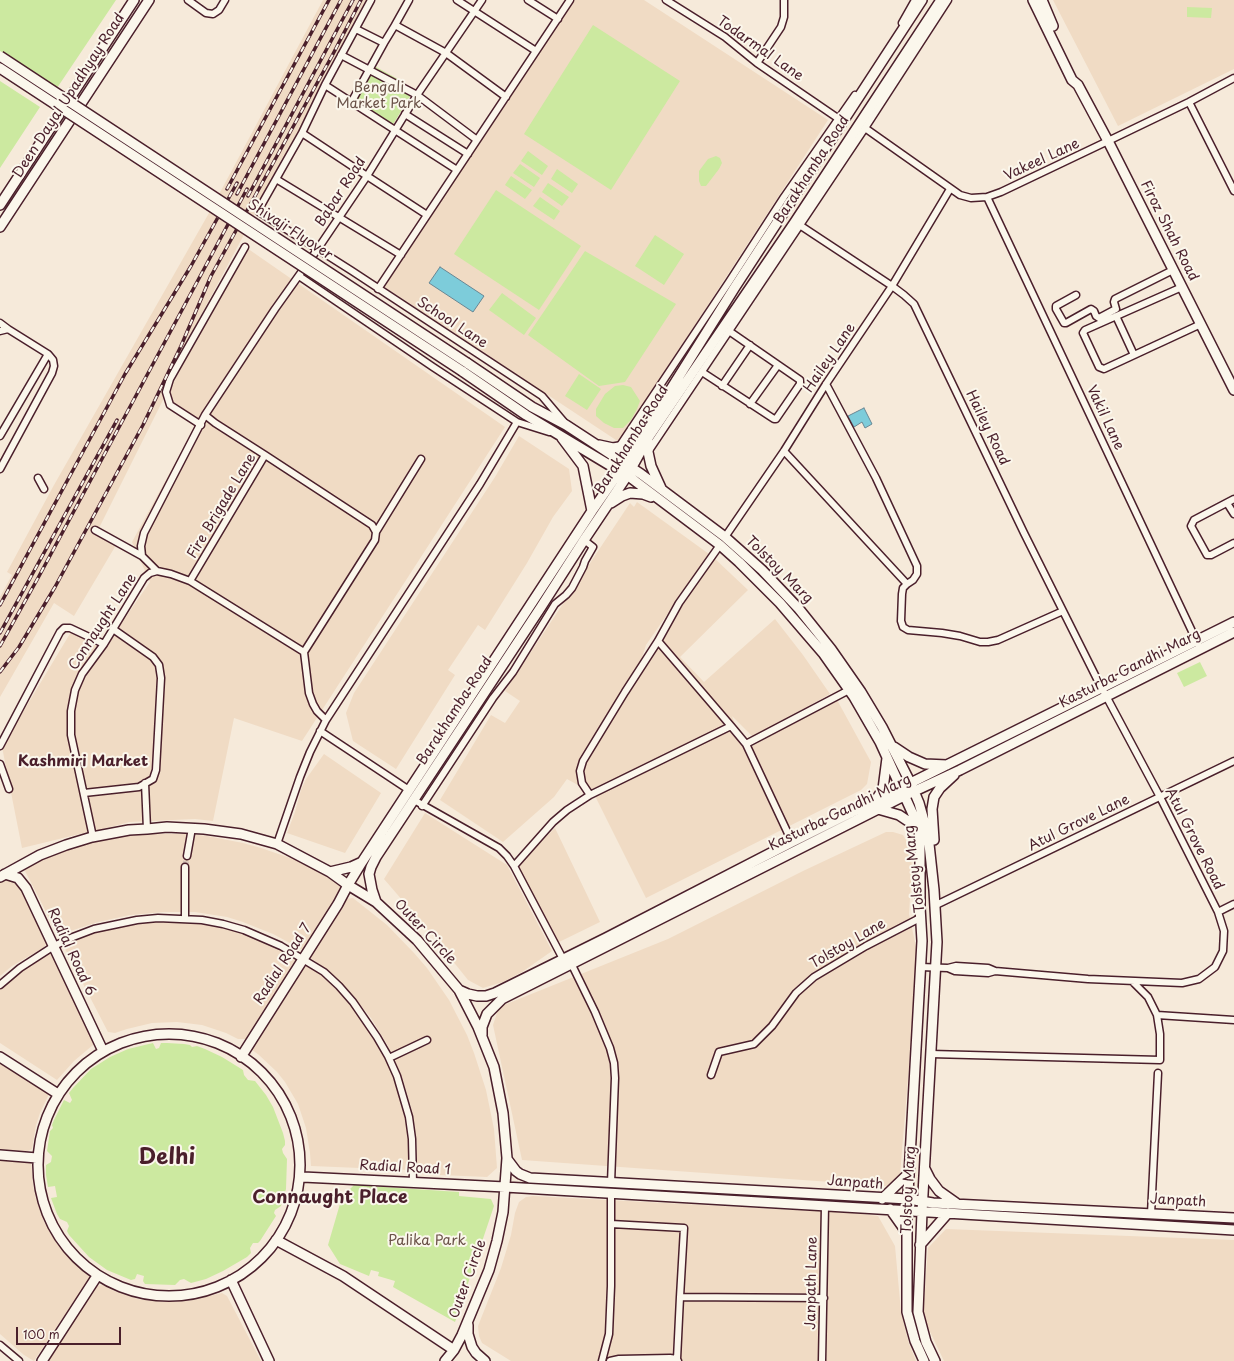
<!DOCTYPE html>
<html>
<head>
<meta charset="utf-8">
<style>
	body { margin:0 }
	#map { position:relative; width:1234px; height:1361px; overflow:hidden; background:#f6eada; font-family:"Playpen Sans",sans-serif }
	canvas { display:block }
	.scale { position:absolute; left:16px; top:1327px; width:105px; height:18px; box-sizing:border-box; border:2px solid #4a1f2b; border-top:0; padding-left:5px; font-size:12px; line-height:14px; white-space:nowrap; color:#4a1f2b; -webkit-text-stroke:3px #fbf7ec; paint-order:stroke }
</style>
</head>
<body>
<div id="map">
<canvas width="1234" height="1361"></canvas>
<div class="scale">100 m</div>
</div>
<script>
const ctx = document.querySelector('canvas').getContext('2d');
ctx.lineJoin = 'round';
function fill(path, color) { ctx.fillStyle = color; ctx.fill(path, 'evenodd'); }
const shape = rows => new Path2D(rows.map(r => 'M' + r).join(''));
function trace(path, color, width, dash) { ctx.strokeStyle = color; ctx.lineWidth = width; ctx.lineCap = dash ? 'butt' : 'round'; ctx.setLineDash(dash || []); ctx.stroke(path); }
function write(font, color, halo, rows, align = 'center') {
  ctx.font = font + ' "Playpen Sans",sans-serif'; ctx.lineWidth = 4; ctx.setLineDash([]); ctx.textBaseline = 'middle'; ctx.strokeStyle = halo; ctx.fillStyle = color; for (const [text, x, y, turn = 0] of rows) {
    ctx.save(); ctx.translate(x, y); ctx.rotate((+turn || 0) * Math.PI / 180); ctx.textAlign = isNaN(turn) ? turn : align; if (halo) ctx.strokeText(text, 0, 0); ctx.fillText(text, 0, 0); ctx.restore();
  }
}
const built = shape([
	[323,0,369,0,175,364,179,368,99,528,119,540,74,616,54,603,0,697,0,597,12,575,7,572,54,485,209,213],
	[573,0,644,0,828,120,619,442,383,286],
	[1053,0,1234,0,1234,69,1118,126],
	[244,246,505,427,302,741,234,718,213,821,195,819,129,822,96,831,74,737,74,717,79,690,89,670,150,582,132,542,198,421,171,404,168,393],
	[519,436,569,469,572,491,553,517,527,563,485,630,478,625,448,670,455,675,396,769,353,741,346,713,354,693,495,477],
	[637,502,709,554,646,645,632,689,661,638,713,557,748,590,680,657,704,682,775,619,803,655,830,694,753,737,732,716,742,744,786,818,751,747,836,698,871,762,867,784,861,790,646,898,594,794,567,779,554,797,503,842,440,800,491,715,505,723,520,701,505,691,630,503,634,507],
	[71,632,97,646,82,670,68,714,68,737,88,832,22,848,2,747],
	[324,754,381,793,345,853,287,833,295,812,301,790,306,779],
	[425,813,507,865,552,951,522,972,503,982,483,988,468,980,428,930,384,879],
	[555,828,600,922,557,943,517,865],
	[886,832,893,832,903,835,909,845,912,866,909,914,918,956,900,1175,887,1186,522,1160,493,1025,499,1007,668,939,803,871],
	[151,834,188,834,207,836,243,843,261,848,296,860,329,877,340,884,341,891,305,951,273,934,243,922,227,917,195,912,163,912,130,915,98,922,58,935,24,869,26,863,43,856,96,840,114,837],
	[5,879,10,879,18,882,50,940,43,948,12,966,0,976,0,881],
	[353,898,387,925,414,953,427,968,449,1000,467,1035,474,1053,486,1090,494,1129,497,1168,487,1177,417,1174,417,1143,412,1110,402,1077,388,1046,371,1018,349,991,325,969,308,956,346,899],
	[156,921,172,921,205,923,237,930,268,942,299,959,247,1039,238,1039,226,1033,202,1025,177,1022,152,1023,127,1029,115,1033,108,1032,63,945,92,933,108,928,140,922],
	[57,948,104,1039,93,1045,74,1061,57,1080,0,1043,0,990,21,972,34,962],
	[306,964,324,977,348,1000,368,1026,385,1055,397,1086,406,1119,409,1152,409,1170,311,1166,310,1153,306,1128,298,1104,285,1082,277,1072,259,1055,251,1049,251,1046],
	[0,1062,49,1094,40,1113,36,1125,32,1149,26,1152,0,1150],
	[0,1159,31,1160,33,1186,36,1199,44,1222,57,1244,65,1253,90,1277,34,1361,24,1355,0,1334],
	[533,1196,853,1213,878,1216,895,1246,901,1312,909,1344,916,1361,511,1361,482,1343,479,1336,478,1326,501,1268,511,1235,515,1213,519,1202,526,1197],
	[946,1229,1234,1240,1234,1361,944,1361,923,1317,928,1248],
	[103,1285,114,1291,138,1299,163,1302,188,1301,222,1293,227,1296,261,1361,47,1361,95,1286]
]);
const green = shape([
	[0,0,116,0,57,88,0,51],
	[1187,7,1212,8,1211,18,1187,17],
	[593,25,680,81,611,190,524,134],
	[369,63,396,78,414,90,389,131,348,103],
	[0,81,40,107,0,168],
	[528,151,548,166,542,175,521,161],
	[716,156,720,158,722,163,719,169,706,186,701,186,699,181,699,171,708,159],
	[520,164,540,178,534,187,513,173],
	[557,169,578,184,572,193,551,179],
	[511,176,532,190,525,199,505,185],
	[548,183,569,197,562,206,542,192],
	[496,190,581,246,539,310,454,254],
	[540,197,560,211,554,220,533,206],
	[655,235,684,254,664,285,635,266],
	[585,251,676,304,625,382,599,386,528,335],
	[502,293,536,318,524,335,489,310],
	[579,374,601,389,587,410,565,396],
	[623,385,631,387,640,401,637,409,631,420,623,428,614,428,604,423,596,416,596,409,605,394,615,386],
	[1200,662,1207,676,1184,687,1177,673],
	[153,1043,156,1049,159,1048,161,1043,167,1043,184,1044,190,1045,192,1047,197,1046,205,1049,222,1057,243,1070,244,1075,248,1080,255,1081,266,1095,273,1107,283,1133,285,1141,285,1145,282,1149,283,1153,287,1159,286,1189,281,1206,275,1210,274,1213,276,1216,260,1241,258,1243,253,1243,250,1248,251,1253,247,1257,223,1271,206,1279,191,1283,184,1279,180,1280,175,1285,145,1284,143,1281,144,1276,137,1274,135,1279,131,1280,107,1270,89,1257,69,1235,67,1231,69,1226,67,1222,60,1219,57,1214,51,1198,57,1197,55,1186,48,1187,46,1175,46,1165,51,1162,52,1156,47,1151,50,1131,53,1128,52,1125,54,1120,64,1100,70,1103,72,1100,69,1093,73,1088,91,1069,110,1057,128,1049],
	[354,1185,459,1192,459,1196,491,1199,494,1206,455,1322,393,1287,395,1281,378,1276,379,1272,371,1270,369,1276,340,1264,328,1245,342,1197]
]);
const water = shape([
	[440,267,484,296,473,312,429,283,440,267],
	[864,408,872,424,865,428,862,422,854,427,848,416,864,408]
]);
const streetTunnel = shape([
	[185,867,187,856]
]);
const street = shape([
	[188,0,206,13,213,14,219,10,225,0],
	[371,0,325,85,302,133,259,209,259,212,352,271,542,396,564,422],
	[457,0,536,51],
	[528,0,558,19],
	[666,0,725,37,757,63,839,119],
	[902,23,915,0],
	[395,25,409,0],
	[356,29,384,43,395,25,446,53,506,97],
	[341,55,417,95,477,140],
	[757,63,781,27,784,17,784,0],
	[325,85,457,170],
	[352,101,384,43],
	[1189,102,1234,191],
	[405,114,468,154],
	[865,128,960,195,971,198,987,197,1001,192,1108,141,1189,102,1234,78],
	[302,133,367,176,427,215],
	[276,179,401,255],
	[987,197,1198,644],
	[795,222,892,286,904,295,914,304,1024,533,1097,679,1160,797,1218,912,1224,931,1223,951,1215,967,1199,979,1182,983,1088,979,995,971,988,973,955,971,948,968,920,967],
	[299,276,433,367,517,422,549,432],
	[1182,287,1085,330,1083,333,1084,335,1099,367,1104,369,1201,324],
	[378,289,570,0],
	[1076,295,1056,306,1056,309,1064,323,1066,323,1091,309,1094,311,1096,316,1099,318,1114,310,1116,309,1114,302,1115,299,1173,270],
	[1116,316,1134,355],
	[0,323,8,329],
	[0,331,8,329,48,354,53,360,54,366,52,373,0,469],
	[702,372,774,419,776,419,800,384,800,380,729,331],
	[722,386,750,345],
	[750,404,778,365],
	[201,425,170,405,166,392,170,379,245,247],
	[0,436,48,354],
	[619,447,729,282,784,197,855,95],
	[784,451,907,584,913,580,917,574,917,566,876,478,826,384],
	[648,452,865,128,948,0],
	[265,455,215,423,205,415,275,309,317,250,367,176,417,95,482,0],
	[38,478,44,489],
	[1234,499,1194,520,1191,526,1207,555,1211,555,1234,543],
	[1227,503,1234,514],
	[95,530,142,556],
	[725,537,784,451,826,384,892,286,950,189],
	[157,571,142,556,141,546,144,533,205,415],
	[190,581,265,455,372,525,376,532],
	[907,584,903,588,902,594,901,621,903,627,908,630,942,633,960,636,980,642,988,642,998,640,1063,611],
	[304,652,375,540,376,532,421,459],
	[731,726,746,744],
	[320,731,409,790],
	[0,746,60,632,64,628,70,628,104,644],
	[0,764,9,789],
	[145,783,147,829],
	[84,793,139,787,153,779,156,770,161,678,159,665,153,657,113,629],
	[590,795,731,726,658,641],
	[414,800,499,848,507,856,514,866,563,959],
	[422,806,493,698,513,672,555,604,566,595,572,588,583,567,585,561,593,547,584,540],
	[93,837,71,735,71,711,75,690,82,674,104,644,144,578,150,573,157,571,171,574,190,581,304,652,309,693,313,704,317,711,326,720],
	[792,842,746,744,849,690],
	[277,844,300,777,310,752,326,720,480,484,517,422],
	[187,856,192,828],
	[514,866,553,822,567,810,590,795,582,783,580,771,583,761,625,692,658,641,679,603,720,545],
	[934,906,1234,761],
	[1218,912,1234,904],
	[185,919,185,867],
	[571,963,595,1012,610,1048,614,1063,615,1078,611,1183],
	[948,968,956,966,988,968,995,971],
	[1133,982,1148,997,1157,1015,1234,1020],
	[0,985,20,968,54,946,73,937,94,929,137,920,158,918,202,920,223,924,244,930,281,946,324,972,339,986,353,1002,377,1037,388,1056,397,1076,409,1117,412,1139,413,1182],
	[931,1054,1160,1060,1160,1034,1157,1015],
	[389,1058,427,1040],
	[711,1075,719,1052,754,1044,772,1026,796,993,814,977,866,946,920,918],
	[1151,1214,1158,1073],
	[611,1224,684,1228,680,1297,824,1298],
	[0,1345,19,1361],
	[677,1359,680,1297],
	[602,1361,609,1334,611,1286,611,1193],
	[610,1361,619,1359,670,1358,677,1359,678,1361],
	[822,1361,825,1206]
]);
const secondary = shape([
	[1033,0,1072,80,1078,85,1108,141,1234,390],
	[1042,0,1053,26],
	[0,205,134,0],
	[0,227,149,0],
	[467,363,532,407,566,425,641,474,725,537,762,570,799,609,831,649,861,692,882,727,911,784,919,803,928,835,934,890,937,942,922,1212,918,1312,926,1342,935,1361],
	[462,371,526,415,631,478,720,545,739,562,780,603,823,653,854,697,880,742,916,821,920,836,920,907,922,941,907,1211,907,1312,915,1341,924,1361],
	[562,438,583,466,592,511],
	[648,439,648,452,651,466,661,488],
	[599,445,613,448,619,447,628,446,639,440],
	[611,503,622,496,630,493,643,494,651,497],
	[894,747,909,757,925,764,947,765],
	[876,800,883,789,887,758],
	[878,809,899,815,917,827],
	[934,840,932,809,934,797,940,788,954,775],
	[330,872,351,867,362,862,592,511,619,472,735,287,922,0],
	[5,874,18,878,26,888,103,1051],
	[0,877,40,855,66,845,92,837,129,830,147,829,167,827,204,829,241,834,277,844,330,872,348,885,376,902,417,940,459,990,478,1027,494,1067,503,1113,507,1158,503,1212,497,1241,489,1270,462,1335,454,1350,445,1361],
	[376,902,372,890,369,874,371,867,376,857,541,607,584,540,627,476,648,438,795,222,941,0],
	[459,990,468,994,477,996,486,996,495,993,606,938,792,842,1234,622],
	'38 1165a131 131 0 1 1 262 0a131 131 0 1 1-262 0Z',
	[482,1035,482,1027,487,1014,502,999,904,796,960,770,1234,632],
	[0,1057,58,1094],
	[241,1057,338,904,348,885,362,862],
	[0,1155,37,1158],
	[507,1159,516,1171,520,1174,530,1178,908,1199,933,1203,1234,1218],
	[925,1169,930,1179,939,1191,956,1203],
	[303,1177,505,1187,1234,1230],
	[882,1199,908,1174],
	[890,1209,907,1233],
	[276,1240,343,1276,454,1350],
	[920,1245,948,1213],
	[231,1280,269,1361],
	[468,1325,468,1334,472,1347,476,1353,485,1361],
	[42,1361,97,1276]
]);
const rail = shape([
	[227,189,329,0],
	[237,194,341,0],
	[248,196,353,0],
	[0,605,125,374,191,266,237,183],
	[0,633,117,420],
	[0,646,38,578,247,189],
	[0,672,19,647,55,587,143,425,181,346,211,276,332,56,361,0]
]);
const secondaryBridge = shape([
	[0,56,467,363],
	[0,68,462,371]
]);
const streetNames = [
	["Todarmal Lane",760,49,35],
	["Deen Dayal Upadhyay Road",69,96,-57],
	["Vakeel Lane",1042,160,-25],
	["Barakhamba Road",812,170,-57],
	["Babar Road",341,192,-57],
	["Shivaji Flyover",290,230,33],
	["Firoz Shah Road",1169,231,63],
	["School Lane",452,323,33],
	["Hailey Lane",830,358,-56],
	["Vakil Lane",1105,418,65],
	["Hailey Road",987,428,64],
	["Barakhamba Road",632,440,-58],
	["Fire Brigade Lane",222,506,-59],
	["Tolstoy Marg",779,570,45],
	["Connaught Lane",103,622,-57],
	["Kasturba Gandhi Marg",1130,669,-27],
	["Barakhamba Road",455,711,-57],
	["Kasturba Gandhi Marg",840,813,-26],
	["Atul Grove Lane",1079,823,-26],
	["Atul Grove Road",1194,839,63],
	["Tolstoy Marg",915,869,-97],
	["Outer Circle",425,932,47],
	["Tolstoy Lane",848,944,-30],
	["Radial Road 6",71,952,65],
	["Radial Road 7",283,964,-57],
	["Radial Road 1",405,1168,3],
	["Janpath",855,1183,4],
	["Tolstoy Marg",909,1190,-87],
	["Janpath",1178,1201,3],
	["Outer Circle",468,1279,-70],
	["Janpath Lane",812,1283,-89]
];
const parkNames = [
	["Bengali",379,88],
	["Market Park",379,104],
	["Palika Park",427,1241]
];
const neighbourhoodNames = [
	["Kashmiri Market",83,762]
];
const districtNames = [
	["Connaught Place",330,1198]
];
const townNames = [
	["Delhi",167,1158]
];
fill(built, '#f0dbc4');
fill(green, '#cce9a0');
fill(water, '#7dccda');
trace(water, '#698794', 1);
trace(streetTunnel, '#d4c1b7', 6, [6, 3]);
trace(street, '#4a1f2b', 9);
trace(secondary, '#4a1f2b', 12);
trace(street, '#fbf7ec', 6);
trace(secondary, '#fbf7ec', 9);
trace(rail, '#4a1f2b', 3.5);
trace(rail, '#fbf7ec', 2, [6]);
trace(secondaryBridge, '#4a1f2b', 12, []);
trace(secondaryBridge, '#fbf7ec', 9);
write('14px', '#4a1f2b', '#fbf7ec', streetNames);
write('14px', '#6a5248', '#fbf7ec', parkNames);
write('bold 15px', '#4a1f2b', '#fbf7ec', neighbourhoodNames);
write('bold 18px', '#4a1f2b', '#fbf7ec', districtNames);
write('bold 22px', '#4a1f2b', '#fbf7ec', townNames);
</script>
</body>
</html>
